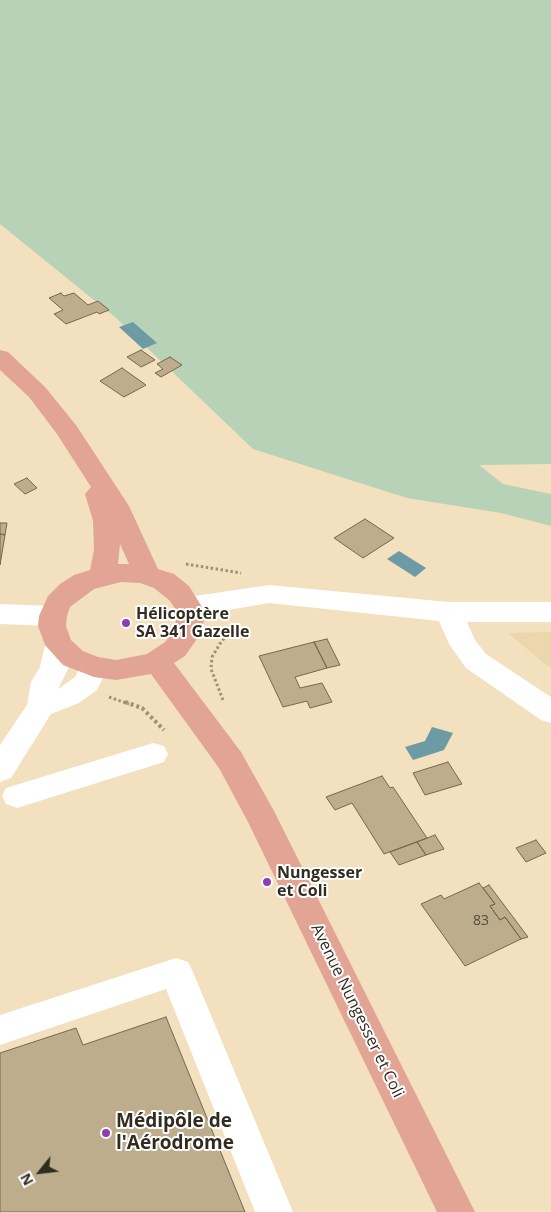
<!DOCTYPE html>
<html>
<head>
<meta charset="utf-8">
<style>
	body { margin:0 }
	#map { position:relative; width:551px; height:1212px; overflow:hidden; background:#f2e0be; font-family:"Open Sans",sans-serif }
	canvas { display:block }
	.north { position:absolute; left:15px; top:1147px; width:50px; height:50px; -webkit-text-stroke:4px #fff; paint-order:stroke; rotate:241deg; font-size:14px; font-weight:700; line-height:20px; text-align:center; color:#322c1f }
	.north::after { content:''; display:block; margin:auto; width:18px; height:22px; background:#322c1f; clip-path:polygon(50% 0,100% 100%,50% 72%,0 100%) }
</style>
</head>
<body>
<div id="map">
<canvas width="551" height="1212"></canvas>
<div class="north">N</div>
</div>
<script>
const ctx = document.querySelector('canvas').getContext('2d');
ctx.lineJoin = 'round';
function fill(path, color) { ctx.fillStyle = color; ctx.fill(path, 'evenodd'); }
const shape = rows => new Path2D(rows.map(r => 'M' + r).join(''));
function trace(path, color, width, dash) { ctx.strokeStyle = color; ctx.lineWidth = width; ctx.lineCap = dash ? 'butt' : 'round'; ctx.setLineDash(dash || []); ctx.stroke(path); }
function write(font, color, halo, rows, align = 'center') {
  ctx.font = font + ' "Open Sans",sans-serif'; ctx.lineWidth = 4; ctx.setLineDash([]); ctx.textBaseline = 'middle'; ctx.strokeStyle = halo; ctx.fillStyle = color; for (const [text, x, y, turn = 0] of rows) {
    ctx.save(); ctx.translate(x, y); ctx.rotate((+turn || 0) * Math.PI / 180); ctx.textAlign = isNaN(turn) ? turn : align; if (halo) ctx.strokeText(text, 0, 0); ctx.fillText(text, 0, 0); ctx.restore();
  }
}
const built = shape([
	[551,632,551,669,508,633]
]);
const green = shape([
	[0,0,551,0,551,464,479,465,503,484,551,494,551,526,501,513,407,498,253,449,115,317,0,224]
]);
const water = shape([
	[133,322,157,343,143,349,119,327],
	[399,551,426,568,415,577,387,559],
	[432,727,453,733,444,750,413,760,405,747,425,741]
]);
const building = shape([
	[61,293,64,296,74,293,88,305,98,301,109,310,99,314,97,312,66,324,54,314,63,310,49,298,61,293],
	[141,350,155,360,141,367,127,357,141,350],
	[170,357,182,365,161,377,155,373,163,369,157,364,170,357],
	[122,368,146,385,124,397,100,381,122,368],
	[27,478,37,488,25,494,14,484,27,478],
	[365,519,394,538,363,558,334,538,365,519],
	[0,523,7,523,5,535,0,534,0,523],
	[0,534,5,535,0,565,0,534],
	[327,639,340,665,327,668,314,642,327,639],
	[314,642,327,668,295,677,300,688,322,683,332,702,310,708,307,701,283,707,259,656,314,642],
	[448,762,462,784,425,795,413,773,448,762],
	[382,776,390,788,393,787,427,838,384,854,352,803,335,810,326,797,382,776],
	[435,835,444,849,426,855,417,842,435,835],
	[536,840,546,853,526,862,516,848,536,840],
	[417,842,426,855,399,865,390,852,417,842],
	[479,883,495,904,490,906,500,920,505,917,521,939,465,966,421,904,441,895,444,899,479,883],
	[489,885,528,937,521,939,505,917,500,920,490,906,495,904,483,888,489,885],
	[166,1017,245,1212,0,1212,0,1053,76,1028,83,1045,166,1017]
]);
const pathFar1 = shape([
	[186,564,241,573],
	[109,697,129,704],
	[223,700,211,669,212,657,221,642,236,625]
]);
const path = shape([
	[125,702,142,708,164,730]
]);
const minor = shape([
	[269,585,449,602,551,602,551,622,467,622,475,640,486,654,551,697,551,723,541,720,466,668,449,644,439,621,269,603,188,617,178,614,174,607,178,600,188,597,269,585],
	[0,604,53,606,63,609,67,616,63,623,53,626,0,624,0,604],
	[59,635,69,638,73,645,68,669,58,689,75,677,84,660,94,657,104,660,108,667,97,690,79,703,51,714,11,778,0,782,0,745,27,705,31,682,40,667,45,645,49,638,59,635],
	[153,743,164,746,168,754,164,762,17,808,6,804,2,796,6,788,153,743],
	[176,958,188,962,193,972,293,1212,255,1212,166,989,0,1045,0,1015,176,958]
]);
const major = shape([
	[0,350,8,352,45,387,76,425,129,506,158,569,174,574,189,586,202,607,204,621,199,636,185,656,174,663,241,752,274,811,475,1212,437,1212,248,822,219,768,151,674,116,680,94,677,63,665,45,645,38,626,39,616,48,596,60,584,74,575,90,570,94,550,93,521,85,494,91,487,57,434,29,397,0,370,0,350],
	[120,544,129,564,118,564,120,544],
	[121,582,140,583,154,588,169,600,174,607,176,621,172,633,165,642,147,654,116,660,98,657,83,651,71,640,66,626,67,616,70,607,94,589,121,582]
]);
const markers = [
	[126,623,5,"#8d3fb0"],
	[267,882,5,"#8d3fb0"],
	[106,1133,5,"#8d3fb0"]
];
const numberNames = [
	["83",481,921]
];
const poiNames = [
	["Hélicoptère",136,614],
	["SA 341 Gazelle",136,632],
	["Nungesser",277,873],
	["et Coli",277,891]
];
const streetNames = [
	["Avenue Nungesser et Coli",357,1011,64]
];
const nearPoinames = [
	["Médipôle de",116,1122],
	["l'Aérodrome",116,1144]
];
fill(built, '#ecd7ad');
fill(green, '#b7d2b6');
fill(water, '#6d9ba5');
fill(building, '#bdad8c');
trace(building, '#766748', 1);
trace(pathFar1, '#9d9178', 3, [2.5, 2.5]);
trace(path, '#9d9178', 4, [3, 3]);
fill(minor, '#fff');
fill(major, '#e2a595');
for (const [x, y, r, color] of markers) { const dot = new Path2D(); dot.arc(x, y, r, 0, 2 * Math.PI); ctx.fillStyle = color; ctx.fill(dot); trace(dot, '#fff', 2); }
write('14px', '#554c3a', null, numberNames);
write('bold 16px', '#322c1f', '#fff', poiNames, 'left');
write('16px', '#322c1f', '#fff', streetNames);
write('bold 19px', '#322c1f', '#fff', nearPoinames, 'left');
</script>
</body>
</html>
